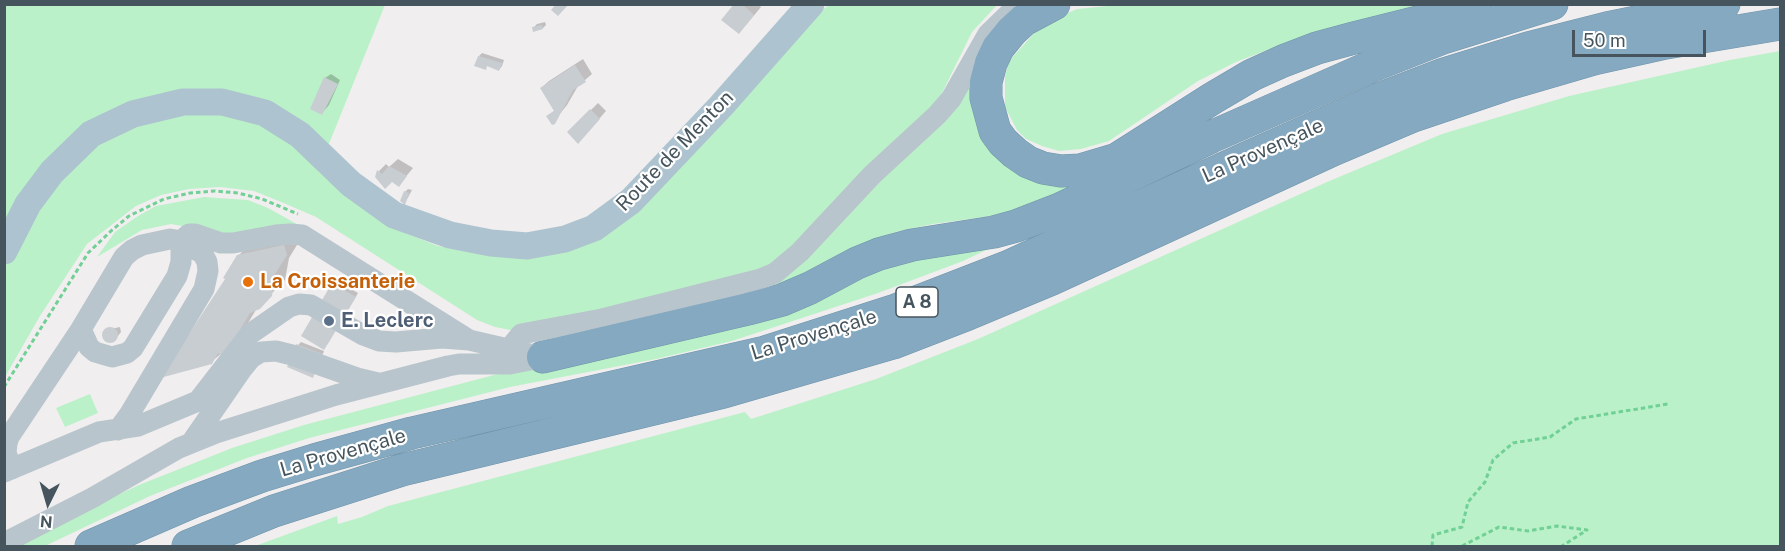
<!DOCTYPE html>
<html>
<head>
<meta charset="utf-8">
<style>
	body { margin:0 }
	#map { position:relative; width:1785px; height:551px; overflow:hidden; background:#f1eeef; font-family:"Public Sans",sans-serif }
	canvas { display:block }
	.frame { position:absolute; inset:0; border:6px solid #46555d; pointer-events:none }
	.north { position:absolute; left:18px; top:473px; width:60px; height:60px; -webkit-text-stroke:4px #fff; paint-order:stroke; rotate:185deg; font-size:16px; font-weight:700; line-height:24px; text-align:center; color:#46555d }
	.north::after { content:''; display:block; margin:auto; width:21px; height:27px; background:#46555d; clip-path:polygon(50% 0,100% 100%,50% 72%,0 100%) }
	.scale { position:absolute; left:1572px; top:30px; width:134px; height:27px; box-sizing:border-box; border:3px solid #46555d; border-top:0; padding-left:8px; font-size:18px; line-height:21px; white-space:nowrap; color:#46555d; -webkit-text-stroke:4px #fff; paint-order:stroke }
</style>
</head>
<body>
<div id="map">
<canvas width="1785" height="551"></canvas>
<div class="frame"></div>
<div class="north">N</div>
<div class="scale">50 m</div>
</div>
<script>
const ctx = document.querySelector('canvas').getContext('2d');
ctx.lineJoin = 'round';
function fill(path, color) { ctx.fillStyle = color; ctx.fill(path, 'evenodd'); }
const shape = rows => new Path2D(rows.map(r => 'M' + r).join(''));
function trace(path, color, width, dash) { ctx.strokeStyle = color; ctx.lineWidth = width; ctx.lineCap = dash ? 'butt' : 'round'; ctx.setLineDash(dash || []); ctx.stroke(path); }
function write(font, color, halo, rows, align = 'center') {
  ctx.font = font + ' "Public Sans",sans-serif'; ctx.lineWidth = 4.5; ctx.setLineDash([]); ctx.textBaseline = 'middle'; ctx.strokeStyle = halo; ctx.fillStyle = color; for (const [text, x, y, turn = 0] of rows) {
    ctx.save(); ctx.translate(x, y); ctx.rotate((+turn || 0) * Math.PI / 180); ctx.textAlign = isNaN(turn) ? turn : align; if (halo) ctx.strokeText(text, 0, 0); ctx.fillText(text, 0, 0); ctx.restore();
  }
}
const green = shape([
	[1128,4,1436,5,1299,38,1236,62,1198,81,1109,141,1081,149,1059,151,1042,146,1026,139,1017,130,1005,107,1005,76,1009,61,1038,29,1056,18,1077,9],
	[5,5,385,5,318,171,400,231,438,246,474,253,501,255,572,244,808,21,829,5,997,5,972,32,941,95,974,78,973,102,1082,186,1013,213,933,224,899,231,875,239,798,279,758,296,525,333,495,327,477,320,316,217,286,204,254,191,220,187,189,189,161,195,136,206,87,244,40,316,5,377],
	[1780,51,1780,546,255,546,337,516,338,524,362,517,388,506,745,412,751,419,876,379,978,339,1327,182,1442,134,1569,96,1730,60],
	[204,197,248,200,268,208,311,232,237,236,171,224,142,230,97,257,115,232,138,216,156,206],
	[1003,242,963,261,878,293,732,341,656,359,510,387,309,438,247,458,150,496,45,546,15,546,70,517,139,485,232,448,304,425,494,375,579,359,879,266],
	[90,394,98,413,65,427,56,408]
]);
const shadow = shape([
	[736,4,758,4,761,7,746,25],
	[545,22,546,25,543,28,534,27,537,24],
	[482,53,504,60,502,66,499,70,488,65,485,68,479,56],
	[583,59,592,74,578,86,567,105,555,120,548,116,555,110,541,88,549,81],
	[331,74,340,80,329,105,322,113,325,78],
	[598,103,606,111,585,135,569,132],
	[398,159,413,168,399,185,392,180,377,177,379,171,386,164,389,167],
	[408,189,412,190,405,203,405,192],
	[300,240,289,258,285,280,257,308,238,340,211,362,228,279,238,256,253,241],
	[337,281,358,293,327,345,334,284],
	[120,327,121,332,114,341,106,340,104,333,106,330],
	[301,342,324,351,316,373,298,345]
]);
const building = shape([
	[556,4,569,4,558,16,551,10],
	[734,4,742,4,754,15,739,34,721,20],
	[542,25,543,29,533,32,532,27],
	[478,56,502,63,499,71,487,66,486,70,474,66],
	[575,65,586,82,573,90,555,124,552,125,546,116,554,111,540,88],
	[324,77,338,84,322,115,310,109],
	[590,109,600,119,578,144,567,132],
	[389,166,407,176,399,187,392,182,385,189,375,177,377,170,382,174],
	[404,191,409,193,405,205,400,201],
	[284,245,287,255,275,274,272,296,260,309,250,313,224,357,218,353,212,364,160,378,225,279,223,278,237,255],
	[332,283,356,297,324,350,301,336],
	'102 335a8 8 0 1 1 16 0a8 8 0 1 1-16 0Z',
	[296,344,322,354,313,378,287,367]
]);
const path = shape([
	[4,387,88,253,111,231,129,216,164,199,190,193,215,191,238,193,262,199,298,214],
	[1432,546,1433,535,1462,527,1468,502,1485,482,1493,460,1513,443,1550,437,1576,419,1668,404],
	[1462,546,1499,527,1528,531,1557,526,1587,530,1562,546]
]);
const minor = shape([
	[508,350,521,334,602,319,761,279,775,273,800,252,872,175,937,115,951,99,988,34,1019,4],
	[118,430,129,415,204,289,208,271,207,262,203,254,181,241,170,239,142,245,132,250,124,257,81,329,89,347,95,352,112,357,127,353,133,348,177,276,181,262,181,241,189,234,195,234,221,243,233,243,276,235,290,234,302,235,469,340,543,357],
	[191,443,242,369,251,358,261,352,276,351,292,355,357,378,378,383],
	[12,469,6,453,7,443,9,437,81,329],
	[4,472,99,432,138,426,198,401,250,334,289,307,299,304,311,305,363,335,379,341,396,342,442,338,469,340],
	[4,543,92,498,179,448,216,433,336,395,448,366,459,364,510,364,530,360]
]);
const major = shape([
	[4,251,28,204,52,172,91,134,133,114,183,102,222,102,265,113,300,135,351,184,394,215,450,235,491,243,527,246,565,239,594,228,631,201,721,106,811,4]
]);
const highway = shape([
	[1054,4,1024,20,1011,32,998,48,991,63,986,82,986,98,995,131,1003,142,1015,153,1028,162,1043,168,1061,171,1080,170,1117,159,1213,98,1252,75,1283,61,1317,48,1354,38,1474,8],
	[543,357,748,309,782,300,810,288,857,263,879,254,912,245,994,232,1016,226,1060,209,1211,137,1372,66,1443,38,1552,4],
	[91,546,192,502,262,476,314,460,412,433,765,352,896,310,1007,267,1244,159,1379,99,1444,74,1528,48,1607,28,1724,4],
	[188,546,274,511,402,470,724,392,893,343,968,314,1052,279,1335,149,1413,116,1505,85,1594,59,1666,43,1780,24]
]);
const markers = [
	[248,282,6,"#e8710a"],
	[329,321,6,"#5c6f8a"]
];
const shields = [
	[917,302,42]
];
const shieldNames = [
	["A 8",917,302]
];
const streetNames = [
	["Route de Menton",675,151,-46],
	["La Provençale",1263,151,-24],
	["La Provençale",814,335,-17],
	["La Provençale",343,453,-16]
];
const foodNames = [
	["La Croissanterie",260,282]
];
const serviceNames = [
	["E. Leclerc",341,321]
];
fill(green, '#bbf1c8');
fill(shadow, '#0003');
fill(building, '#c8cdd2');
trace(highway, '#6f94ab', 33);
trace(path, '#71d095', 3, [4.5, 3]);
trace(minor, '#b9c5cc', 21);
trace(major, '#adc3cf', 27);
trace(highway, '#84a9c0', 32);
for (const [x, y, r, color] of markers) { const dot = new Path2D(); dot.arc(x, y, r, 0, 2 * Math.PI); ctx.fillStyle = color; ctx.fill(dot); trace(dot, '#fff', 2); }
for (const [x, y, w] of shields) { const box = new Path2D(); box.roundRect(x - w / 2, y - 15, w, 30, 4.5); ctx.fillStyle = '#fff'; ctx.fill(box); trace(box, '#46555d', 1.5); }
write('bold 18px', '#46555d', null, shieldNames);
write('20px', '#46555d', '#fff', streetNames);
write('bold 20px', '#c56008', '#fff', foodNames, 'left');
write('bold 20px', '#4e5e75', '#fff', serviceNames, 'left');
</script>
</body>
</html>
